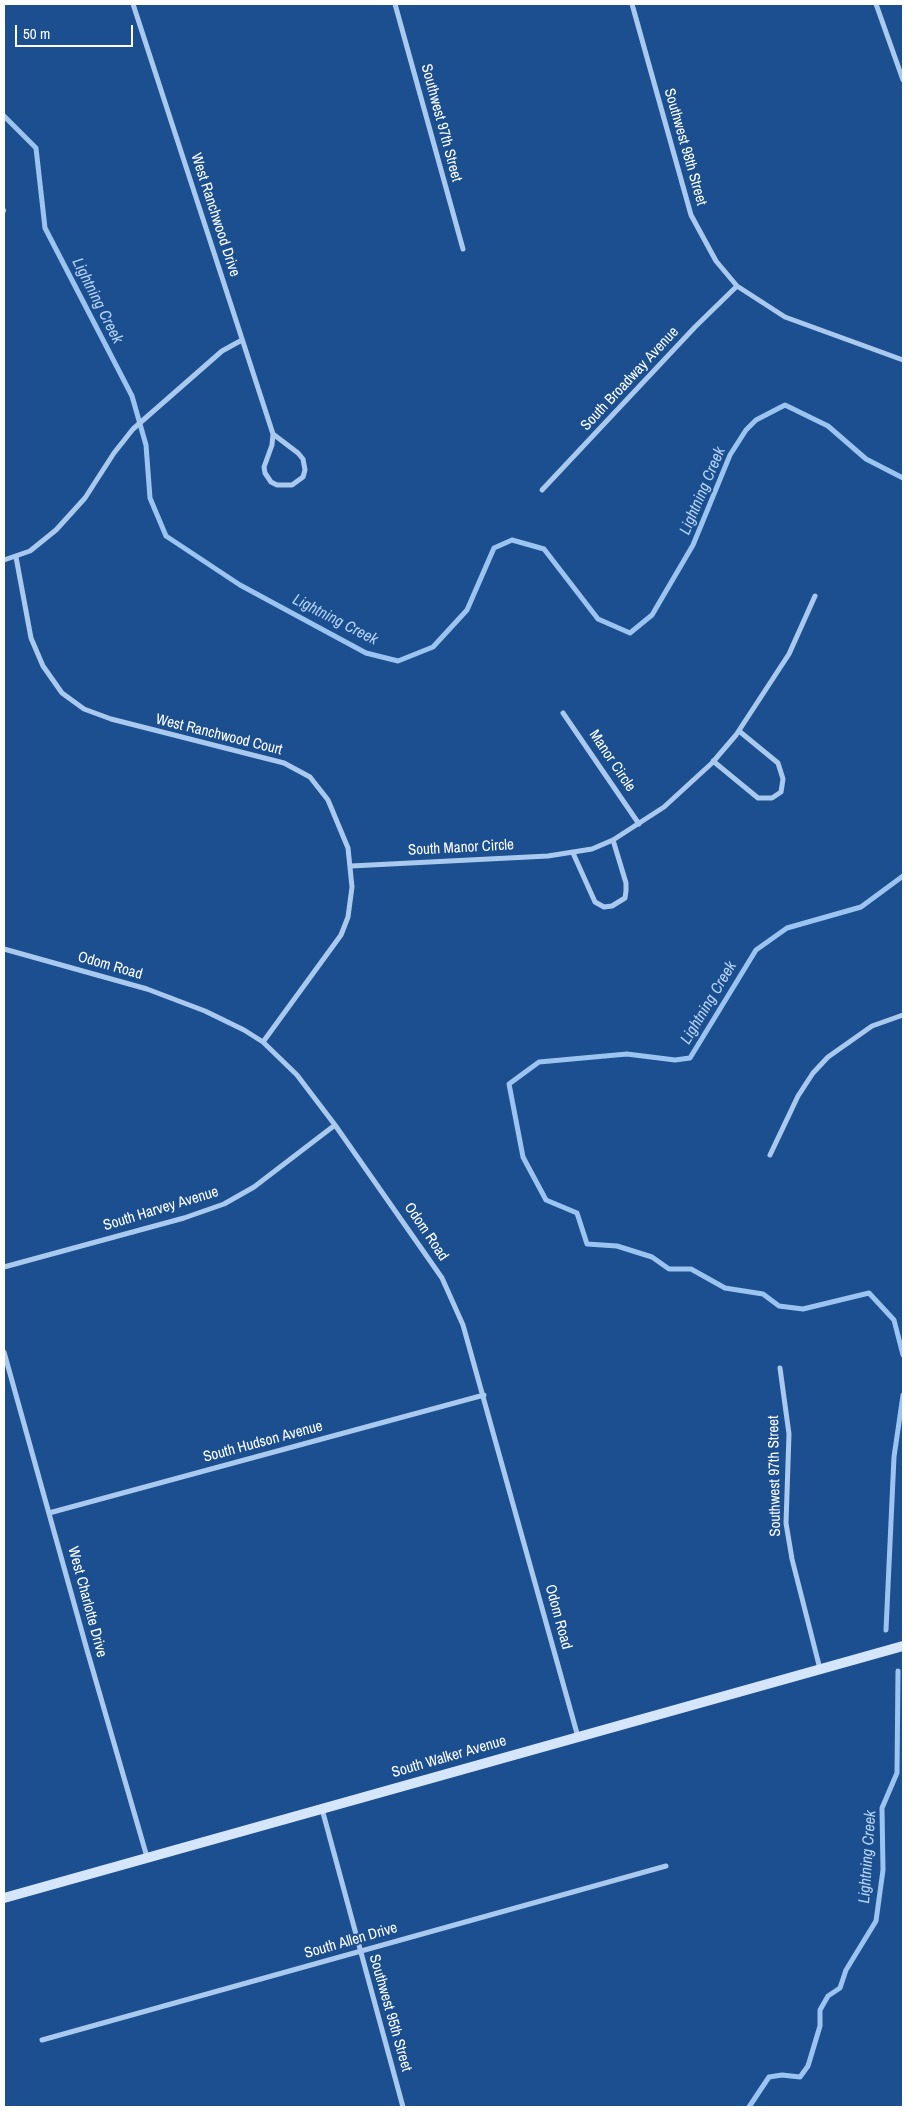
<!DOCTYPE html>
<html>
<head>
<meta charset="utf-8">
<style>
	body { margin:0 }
	#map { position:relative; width:907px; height:2111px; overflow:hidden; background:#1b4f8f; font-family:"Archivo Narrow",sans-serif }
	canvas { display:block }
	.frame { position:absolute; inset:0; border:5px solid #fff; pointer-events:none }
	.scale { position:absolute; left:15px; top:25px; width:118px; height:22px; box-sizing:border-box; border:2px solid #fff; border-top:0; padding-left:6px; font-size:15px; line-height:18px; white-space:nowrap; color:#fff; -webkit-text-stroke:4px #1b4f8f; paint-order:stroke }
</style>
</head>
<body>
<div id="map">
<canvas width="907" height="2111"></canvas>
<div class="frame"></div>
<div class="scale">50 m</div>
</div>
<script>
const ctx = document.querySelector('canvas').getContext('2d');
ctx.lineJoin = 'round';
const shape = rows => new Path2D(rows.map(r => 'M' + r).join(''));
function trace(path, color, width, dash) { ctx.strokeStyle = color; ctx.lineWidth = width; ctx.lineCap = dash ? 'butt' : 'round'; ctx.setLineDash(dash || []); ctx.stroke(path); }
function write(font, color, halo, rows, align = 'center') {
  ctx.font = font + ' "Archivo Narrow",sans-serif'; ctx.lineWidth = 4; ctx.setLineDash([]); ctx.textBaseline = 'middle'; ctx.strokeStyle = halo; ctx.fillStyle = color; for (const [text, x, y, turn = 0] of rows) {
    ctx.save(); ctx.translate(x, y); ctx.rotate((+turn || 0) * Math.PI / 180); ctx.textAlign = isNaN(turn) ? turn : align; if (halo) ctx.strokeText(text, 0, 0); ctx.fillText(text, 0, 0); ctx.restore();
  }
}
const stream = shape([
	[4,116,36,148,45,228,132,396,146,445,150,498,166,536,240,585,366,653,398,661,433,647,467,610,494,548,512,540,544,549,598,619,630,633,652,615,693,545,730,455,746,430,756,420,785,405,828,426,866,459,903,478],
	[903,876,861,907,787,928,756,950,690,1058,675,1060,627,1054,539,1062,509,1084,523,1157,546,1200,577,1213,587,1244,617,1246,652,1257,669,1269,691,1269,725,1288,763,1294,779,1306,803,1309,869,1293,894,1320,903,1355],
	[886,1630,894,1457,903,1395],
	[749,2107,769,2077,782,2075,800,2077,808,2066,820,2026,820,2010,828,1996,840,1988,846,1970,876,1921,883,1870,882,1808,897,1773,898,1671]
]);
const service = shape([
	[4,210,4,211]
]);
const minor = shape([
	[133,4,273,434,272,445,264,467,265,473,271,482,277,485,292,485,303,477,305,470,303,459,298,453,273,434],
	[395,4,463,249],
	[632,4,691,215,716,261,737,286,785,317,903,360],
	[876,4,903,80],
	[542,490,695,327,737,286],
	[16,557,31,638,43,666,62,693,84,709,111,719,284,763,310,777,328,800,348,848,352,887,348,917,341,935,263,1042],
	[4,560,30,551,56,530,85,498,114,453,133,429,222,351,242,340],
	[563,713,639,824],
	[713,761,758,798,772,798,781,792,783,779,778,763,739,731],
	[573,853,595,902,604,907,612,906,625,898,626,891,626,883,613,840],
	[351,866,548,856,592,849,613,840,664,807,712,763,736,735,789,654,815,596],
	[4,949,147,989,205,1011,244,1030,263,1042,297,1075,335,1125,442,1278,463,1325,578,1737],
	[770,1155,798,1096,813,1073,828,1057,872,1026,903,1015],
	[4,1267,184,1218,224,1204,254,1187,335,1125],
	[4,1352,87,1650,147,1857],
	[780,1368,789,1434,786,1523,792,1559,820,1669],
	[49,1513,484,1395],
	[322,1809,403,2107],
	[42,2040,666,1866]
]);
const secondary = shape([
	[4,1898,903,1646]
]);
const streetNames = [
	["Southwest 97th Street",441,123,75],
	["Southwest 98th Street",685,147,74],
	["West Ranchwood Drive",215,215,72],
	["South Broadway Avenue",630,379,-47],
	["West Ranchwood Court",219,735,14],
	["Manor Circle",612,761,56],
	["South Manor Circle",461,848,-3],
	["Odom Road",110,966,16],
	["South Harvey Avenue",161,1209,-17],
	["Odom Road",426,1232,56],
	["South Hudson Avenue",263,1442,-15],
	["Southwest 97th Street",775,1476,-91],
	["West Charlotte Drive",87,1602,75],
	["Odom Road",558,1617,75],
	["South Walker Avenue",449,1757,-16],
	["South Allen Drive",351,1941,-16],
	["Southwest 95th Street",390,2013,74]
];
const waterNames = [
	["Lightning Creek",97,301,63],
	["Lightning Creek",703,491,-67],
	["Lightning Creek",335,620,27],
	["Lightning Creek",709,1003,-59],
	["Lightning Creek",868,1857,-86]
];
trace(stream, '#9cc4f0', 5);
trace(service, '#a9c9ee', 4);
trace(minor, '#a9c9ee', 5);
trace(secondary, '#d6e6fa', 10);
write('15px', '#fff', '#1b4f8f', streetNames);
write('italic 16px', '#b5d3f5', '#1b4f8f', waterNames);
</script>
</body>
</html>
